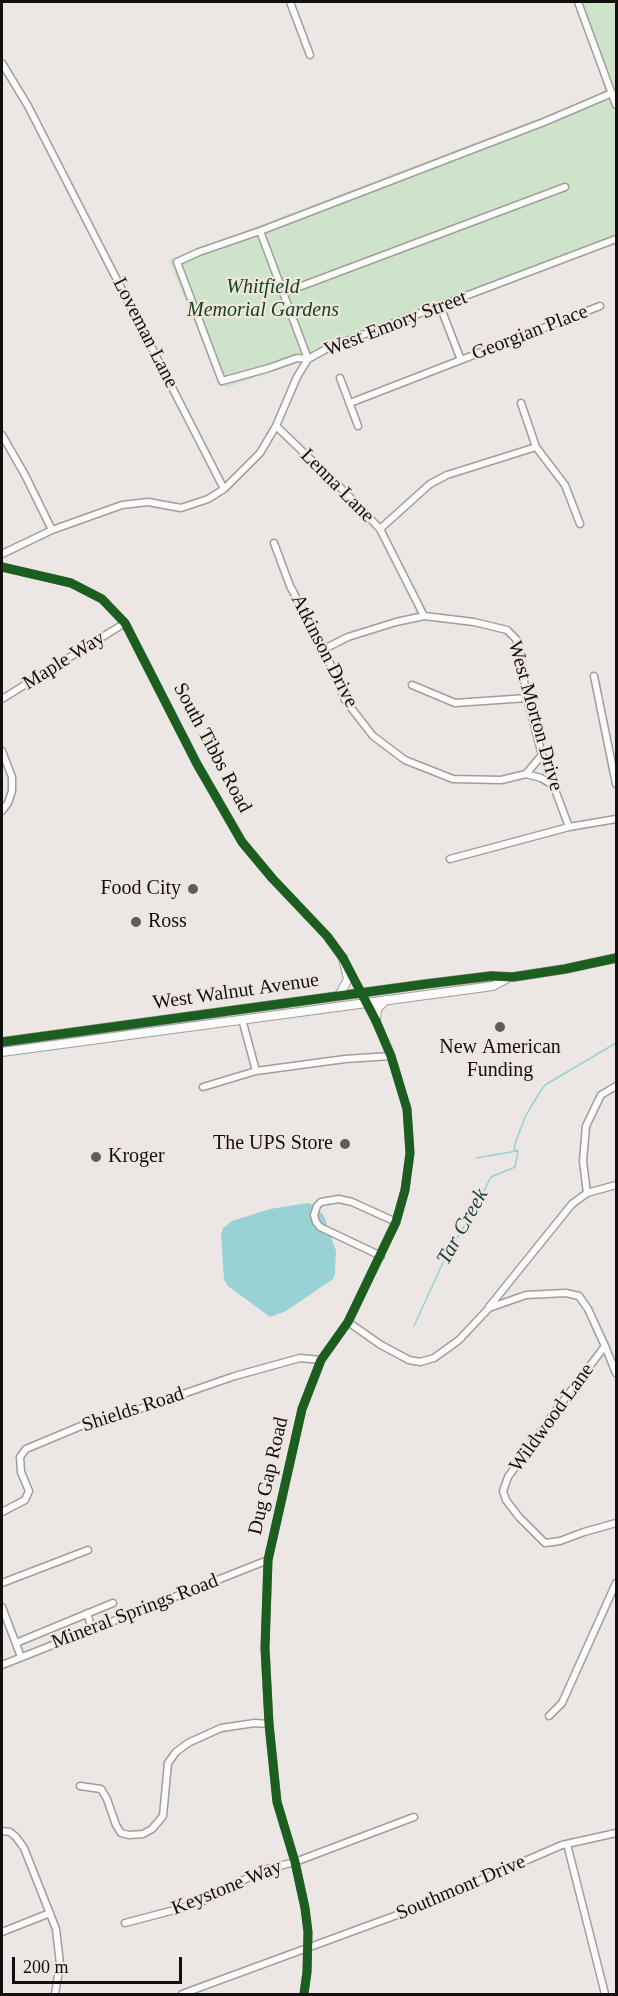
<!DOCTYPE html>
<html>
<head>
<meta charset="utf-8">
<style>
	body { margin:0 }
	#map { position:relative; width:618px; height:1996px; overflow:hidden; background:#ece7e4; font-family:Georgia,serif }
	canvas { display:block }
	.frame { position:absolute; inset:0; border:3px solid #13110f; pointer-events:none }
	.scale { position:absolute; left:12px; top:1957px; width:170px; height:27px; box-sizing:border-box; border:3px solid #13110f; border-top:0; padding-left:8px; font-size:18px; line-height:21px; white-space:nowrap; color:#13110f; -webkit-text-stroke:4px #efe6e0; paint-order:stroke }
</style>
</head>
<body>
<div id="map">
<canvas width="618" height="1996"></canvas>
<div class="frame"></div>
<div class="scale">200 m</div>
</div>
<script>
const ctx = document.querySelector('canvas').getContext('2d');
ctx.lineJoin = 'round';
function fill(path, color) { ctx.fillStyle = color; ctx.fill(path, 'evenodd'); }
const shape = rows => new Path2D(rows.map(r => 'M' + r).join(''));
function trace(path, color, width, dash) { ctx.strokeStyle = color; ctx.lineWidth = width; ctx.lineCap = dash ? 'butt' : 'round'; ctx.setLineDash(dash || []); ctx.stroke(path); }
function write(font, color, halo, rows, align = 'center') {
  ctx.font = font + ' Georgia,serif'; ctx.lineWidth = 4.5; ctx.setLineDash([]); ctx.textBaseline = 'middle'; ctx.strokeStyle = halo; ctx.fillStyle = color; for (const [text, x, y, turn = 0] of rows) {
    ctx.save(); ctx.translate(x, y); ctx.rotate((+turn || 0) * Math.PI / 180); ctx.textAlign = isNaN(turn) ? turn : align; if (halo) ctx.strokeText(text, 0, 0); ctx.fillText(text, 0, 0); ctx.restore();
  }
}
const green = shape([
	[574,2,616,2,616,236,519,273,275,371,228,387,220,386,169,260,602,94,605,85]
]);
const water = shape([
	[308,1203,314,1205,324,1216,336,1251,335,1274,333,1279,286,1311,270,1317,228,1286,224,1280,221,1235,223,1228,232,1221,270,1209]
]);
const stream = shape([
	[476,1158,517,1151],
	[414,1326,446,1256,477,1205,491,1177,515,1167,518,1151,514,1149,516,1141,525,1117,538,1095,545,1085,616,1043]
]);
const minor = shape([
	[290,2,310,55],
	[578,2,616,105],
	[2,63,28,106,224,489],
	[260,231,308,359],
	[283,293,565,187],
	[440,306,461,360],
	[308,359,297,358,269,368,222,381,177,262,199,252,260,231,544,122,612,93],
	[340,378,358,426],
	[350,403,600,306],
	[521,403,536,447,565,485,580,524],
	[276,426,346,493,380,529,424,616],
	[2,435,25,475,52,530],
	[380,529,430,484,447,475,536,447],
	[274,543,290,586,324,649,345,700,373,736,405,760,453,779,501,780,526,774,542,755],
	[2,554,52,530,122,505,148,502,181,508,208,499,224,489,260,453,276,426,297,377,308,359,328,348,616,239],
	[2,567,71,583,102,599,125,623,197,764,242,842,272,878,327,936,343,958,376,1021,391,1056,407,1109,410,1153,405,1190,396,1222,348,1322,321,1360,302,1409,268,1560,265,1648,269,1724,277,1802,295,1862,305,1908,308,1932,307,1972,304,1994],
	[324,649,348,637,396,622,424,616,474,622,507,630,516,639,518,645,527,698,542,755,569,827,616,819],
	[594,676,616,784],
	[412,685,455,703,527,698],
	[2,699,125,623],
	[2,751,12,777,12,791,8,803,2,811],
	[526,774,541,778,553,785],
	[450,859,569,827],
	[256,1071,345,1059,391,1056],
	[203,1087,256,1071,242,1019],
	[587,1193,583,1161,586,1126,601,1095,616,1086],
	[381,1256,320,1227,316,1222,314,1215,317,1206,321,1202,339,1199,352,1202,396,1222],
	[489,1307,572,1204,587,1193,616,1185],
	[348,1322,381,1345,409,1360,420,1362,434,1358,459,1340,489,1308,526,1295,566,1293,579,1296,588,1309,605,1346,548,1421,508,1477,503,1491,506,1500,519,1517,545,1543,560,1541,584,1532,616,1523],
	[605,1346,616,1373],
	[2,1512,25,1500,29,1491,21,1472,20,1457,26,1449,81,1426,96,1424,235,1376,300,1358,321,1360],
	[2,1583,88,1550],
	[2,1607,21,1657],
	[87,1613,92,1629],
	[16,1643,113,1603],
	[2,1665,268,1560],
	[549,1716,562,1703,616,1583],
	[80,1786,101,1789,107,1799,116,1825,121,1833,129,1835,143,1834,152,1829,163,1816,168,1763,176,1752,188,1743,221,1728,255,1723,269,1724],
	[2,1831,10,1832,16,1837,24,1848,56,1929,60,1964,55,1994],
	[567,1844,605,1994],
	[125,1923,197,1904,263,1870,295,1862,414,1817],
	[2,1932,50,1913],
	[182,1994,416,1908,562,1845,616,1833]
]);
const major = shape([
	[339,996,348,979,343,958],
	[376,1021,377,1009,386,1000],
	[2,1042,426,984,491,976,513,977,565,969,616,958],
	[2,1052,493,986,506,979]
]);
const cycleway = shape([
	[2,567,71,583,102,599,125,623,197,764,242,842,272,878,327,936,343,958,376,1021,391,1056,407,1109,410,1153,405,1190,396,1222,348,1322,321,1360,302,1409,268,1560,265,1648,269,1724,277,1802,295,1862,305,1908,308,1932,307,1972,304,1994],
	[2,1042,426,984,491,976,513,977,565,969,616,958]
]);
const markers = [
	[193,889,6,"#5f5c5a"],
	[136,922,6,"#5f5c5a"],
	[500,1027,6,"#5f5c5a"],
	[345,1144,6,"#5f5c5a"],
	[96,1157,6,"#5f5c5a"]
];
const parkNames = [
	["Whitfield",263,288],
	["Memorial Gardens",263,311]
];
const streetNames = [
	["West Emory Street",396,324,-21],
	["Loveman Lane",145,333,63],
	["Georgian Place",530,333,-21],
	["Lenna Lane",337,486,45],
	["Atkinson Drive",324,651,63],
	["Maple Way",64,661,-32],
	["West Morton Drive",535,716,74],
	["South Tibbs Road",212,748,62],
	["West Walnut Avenue",236,992,-8],
	["Shields Road",133,1410,-18],
	["Wildwood Lane",552,1418,-54],
	["Dug Gap Road",269,1476,-77],
	["Mineral Springs Road",135,1612,-21],
	["Keystone Way",227,1888,-22],
	["Southmont Drive",461,1888,-23]
];
const poiNames = [
	["Food City",181,889],
	["Ross",148,922,"left"],
	["New American",500,1048,"center"],
	["Funding",500,1071,"center"],
	["The UPS Store",333,1144],
	["Kroger",108,1157,"left"]
];
const waterNames = [
	["Tar Creek",463,1227,-61]
];
fill(green, '#cde4cb');
fill(water, '#99d2d5');
trace(stream, '#99d2d5', 1.5);
trace(minor, '#a19d9b', 9);
trace(major, '#a19d9b', 10);
trace(minor, '#fcfbfb', 6);
trace(major, '#fcfbfb', 8);
trace(cycleway, '#1b5e20', 9);
for (const [x, y, r, color] of markers) { const dot = new Path2D(); dot.arc(x, y, r, 0, 2 * Math.PI); ctx.fillStyle = color; ctx.fill(dot); trace(dot, '#efe6e0', 2); }
write('italic 20px', '#13461b', '#efe6e0', parkNames);
write('20px', '#13110f', '#efe6e0', streetNames);
write('20px', '#13110f', '#efe6e0', poiNames, 'right');
write('italic 21px', '#1a4144', '#efe6e0', waterNames);
</script>
</body>
</html>
